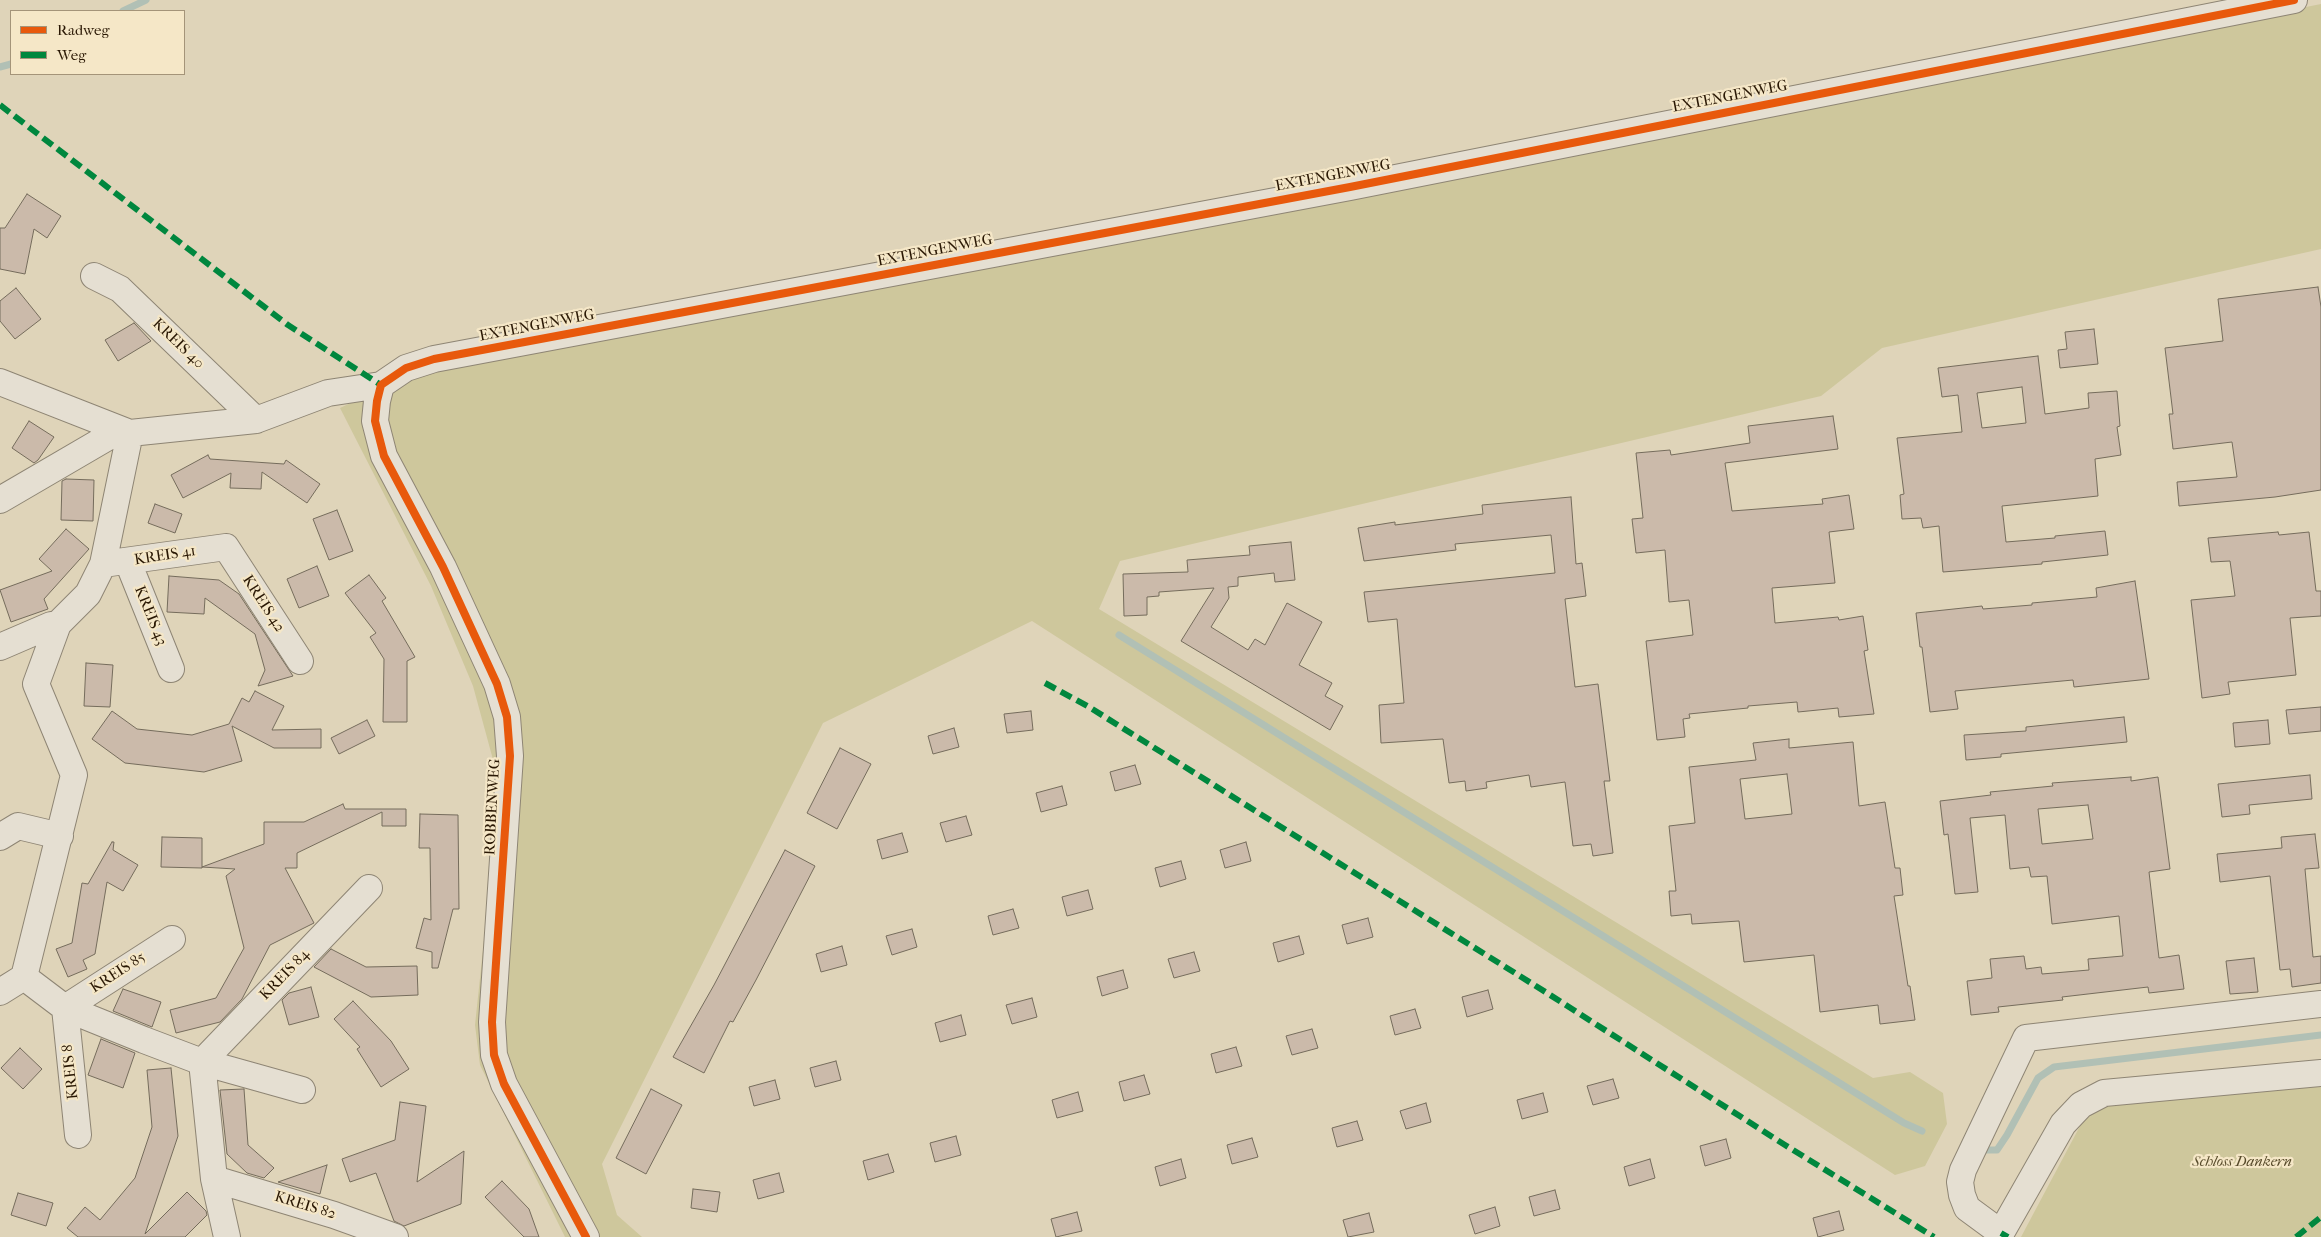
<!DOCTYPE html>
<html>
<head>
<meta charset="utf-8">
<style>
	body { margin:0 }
	#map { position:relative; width:2321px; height:1237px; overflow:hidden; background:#dfd4b9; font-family:"IM FELL French Canon",serif }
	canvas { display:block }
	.legend { position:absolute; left:10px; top:10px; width:175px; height:65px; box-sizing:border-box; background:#f5e7c7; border:1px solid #a49479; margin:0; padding:6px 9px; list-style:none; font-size:15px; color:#2a1804 }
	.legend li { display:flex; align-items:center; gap:10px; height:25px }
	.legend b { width:25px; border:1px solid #a49479 }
</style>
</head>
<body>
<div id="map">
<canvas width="2321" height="1237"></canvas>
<ul class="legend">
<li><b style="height:6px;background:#e8590c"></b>Radweg</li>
<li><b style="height:6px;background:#00873e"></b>Weg</li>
</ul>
</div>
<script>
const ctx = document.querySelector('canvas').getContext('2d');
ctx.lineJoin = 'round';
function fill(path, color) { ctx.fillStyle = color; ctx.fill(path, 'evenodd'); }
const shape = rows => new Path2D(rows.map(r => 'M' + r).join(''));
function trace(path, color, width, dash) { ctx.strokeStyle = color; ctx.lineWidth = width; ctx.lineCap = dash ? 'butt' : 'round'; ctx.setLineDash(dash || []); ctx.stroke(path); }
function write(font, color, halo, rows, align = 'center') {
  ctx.font = font + ' "IM FELL French Canon",serif'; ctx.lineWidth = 4.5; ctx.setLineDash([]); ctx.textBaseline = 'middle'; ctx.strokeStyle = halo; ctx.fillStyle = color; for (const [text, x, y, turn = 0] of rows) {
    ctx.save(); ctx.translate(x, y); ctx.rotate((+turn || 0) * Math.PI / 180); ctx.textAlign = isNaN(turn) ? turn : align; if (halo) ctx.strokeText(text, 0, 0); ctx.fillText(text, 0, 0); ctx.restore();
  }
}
const green = shape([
	[2321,4,2321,249,1882,348,1821,396,1120,561,1099,609,1873,1078,1910,1072,1943,1093,1947,1124,1925,1166,1895,1175,1032,621,823,723,602,1164,617,1215,642,1237,565,1237,480,1065,475,1025,485,931,495,767,473,686,431,586,340,408,406,377,1898,89],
	[2321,1080,2321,1237,2021,1237,2088,1111,2098,1104]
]);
const stream = shape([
	[123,11,146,0],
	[0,67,11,64],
	[1119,635,1904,1123,1922,1131],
	[1982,1150,1997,1150,2007,1135,2038,1078,2054,1067,2321,1035]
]);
const building = shape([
	[27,194,61,216,47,238,34,229,25,274,0,269,0,228,5,228,27,194],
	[2318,287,2321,307,2321,490,2275,497,2179,506,2177,482,2237,477,2232,442,2173,449,2169,414,2173,414,2165,348,2223,341,2218,299,2318,287],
	[16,288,41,319,15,339,0,321,0,301,16,288],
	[134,323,151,341,118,361,105,340,134,323],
	[2094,329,2098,364,2060,368,2058,350,2067,349,2065,332,2094,329],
	[2038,356,2045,414,2089,408,2088,393,2117,391,2120,426,2117,427,2121,455,2095,459,2098,496,2002,506,2006,542,2055,538,2055,536,2105,531,2108,555,2042,562,2042,564,1943,572,1939,526,1923,528,1921,518,1902,519,1900,495,1904,494,1897,438,1962,432,1958,395,1942,397,1938,368,2038,356],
	[2022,387,2026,423,1982,428,1977,393,2022,387],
	[1833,416,1838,449,1725,463,1732,511,1823,504,1822,499,1849,495,1854,529,1829,532,1835,583,1772,588,1775,623,1838,617,1839,620,1863,616,1868,650,1864,651,1874,714,1839,717,1838,708,1798,712,1797,702,1748,706,1748,708,1689,714,1690,718,1683,719,1685,737,1657,740,1646,641,1693,635,1689,600,1669,602,1665,550,1636,553,1632,519,1643,518,1636,453,1670,450,1671,455,1750,443,1748,426,1833,416],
	[29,421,54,437,38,460,34,463,12,448,29,421],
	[208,455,210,459,284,464,286,460,320,484,307,503,262,472,261,489,230,488,231,473,183,498,171,475,208,455],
	[66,479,94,480,93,521,61,520,62,481,66,479],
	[1571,497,1576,564,1582,563,1586,596,1565,599,1575,687,1598,684,1610,781,1604,781,1613,853,1593,856,1591,844,1573,846,1565,782,1531,787,1529,775,1486,782,1487,788,1466,791,1465,781,1449,783,1443,739,1381,743,1379,705,1404,703,1397,619,1368,622,1364,592,1555,573,1551,535,1455,544,1456,550,1364,561,1358,528,1395,522,1395,525,1483,514,1482,505,1571,497],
	[155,504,182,514,175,533,148,523,155,504],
	[337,510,353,551,329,560,313,519,337,510],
	[66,529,89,549,44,599,48,609,11,622,0,590,52,571,39,559,66,529],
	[2278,532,2279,535,2309,532,2316,591,2321,591,2321,616,2290,618,2296,675,2228,682,2230,694,2202,698,2191,600,2235,596,2230,561,2211,562,2208,538,2278,532],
	[1291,542,1295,580,1275,582,1274,573,1238,577,1238,586,1228,587,1229,598,1211,627,1248,650,1255,639,1265,645,1287,603,1322,622,1299,665,1332,683,1325,696,1343,706,1330,730,1181,641,1214,588,1159,592,1159,596,1147,597,1147,615,1124,616,1123,574,1188,572,1187,560,1250,555,1249,546,1291,542],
	[317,566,329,596,299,608,287,579,317,566],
	[369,575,386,598,382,601,415,657,407,661,407,722,383,722,384,659,370,637,376,633,345,593,369,575],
	[169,576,219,580,239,594,293,676,258,686,265,670,255,634,205,598,204,614,167,612,169,576],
	[2135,581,2149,679,2074,687,2073,680,1955,691,1958,709,1930,712,1922,647,1920,647,1916,613,1982,606,1983,609,2032,605,2032,603,2097,597,2096,588,2135,581],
	[86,663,113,665,110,707,84,706,86,663],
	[255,691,284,706,272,730,321,729,321,748,274,748,232,726,242,761,204,772,125,763,92,739,112,711,137,729,192,735,229,724,242,698,249,702,255,691],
	[2321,707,2321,731,2289,734,2286,710,2321,707],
	[1031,711,1033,730,1007,733,1004,714,1031,711],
	[2124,717,2127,742,2001,754,2001,757,1966,760,1964,735,2026,731,2026,727,2124,717],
	[367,720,375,736,339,754,331,738,367,720],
	[2268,720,2270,744,2235,747,2233,723,2268,720],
	[954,728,959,747,933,754,928,736,954,728],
	[1789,739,1789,748,1853,742,1859,806,1885,802,1895,868,1900,868,1903,895,1894,896,1908,986,1910,986,1915,1020,1880,1024,1878,1005,1820,1012,1814,955,1744,962,1739,921,1692,924,1691,914,1671,916,1669,891,1676,891,1669,826,1695,823,1689,767,1756,760,1753,743,1789,739],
	[1787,774,1792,814,1745,819,1740,779,1787,774],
	[840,748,871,764,837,829,807,813,840,748],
	[1135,765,1141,784,1115,791,1110,772,1135,765],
	[2310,775,2312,799,2249,805,2250,814,2222,817,2218,784,2310,775],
	[2131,777,2131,781,2158,777,2170,869,2149,872,2159,958,2179,955,2184,989,2149,993,2148,987,2062,997,2063,1000,1998,1007,1999,1012,1971,1015,1967,981,1992,978,1990,959,2024,956,2026,969,2041,967,2042,974,2089,970,2088,959,2123,956,2119,916,2052,924,2047,876,2031,877,2029,867,2010,869,2005,815,1970,818,1978,892,1955,894,1948,834,1944,835,1940,801,1991,795,1990,792,2053,786,2052,783,2131,777],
	[2088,805,2093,839,2042,844,2038,809,2088,805],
	[1062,786,1067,805,1041,812,1036,793,1062,786],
	[343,804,345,809,406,809,406,826,382,826,382,812,297,853,297,868,285,868,314,923,270,945,242,999,220,1022,176,1033,170,1010,216,998,244,948,226,876,235,869,202,867,264,844,264,822,304,822,343,804],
	[420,814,458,815,459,909,453,909,438,968,432,968,432,952,416,948,424,918,431,920,430,848,419,848,420,814],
	[966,816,972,835,946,842,940,823,966,816],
	[902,833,908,852,882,859,877,840,902,833],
	[2315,834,2319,868,2305,869,2313,957,2321,956,2321,983,2292,987,2290,969,2280,970,2270,876,2220,882,2217,854,2282,848,2281,837,2315,834],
	[162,837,202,838,202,868,161,867,162,837],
	[112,842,114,842,113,850,138,865,123,891,107,882,95,954,83,960,87,969,68,977,56,949,72,943,82,883,88,884,112,842],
	[1246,842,1251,861,1225,868,1220,850,1246,842],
	[785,850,815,866,756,980,733,1022,730,1021,704,1073,673,1057,714,985,785,850],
	[1181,861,1186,879,1160,887,1155,868,1181,861],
	[1088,890,1093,909,1067,916,1062,897,1088,890],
	[1013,909,1019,928,993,935,988,916,1013,909],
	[1368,918,1373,937,1347,944,1342,925,1368,918],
	[912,929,917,947,892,955,886,936,912,929],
	[1299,936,1304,954,1278,962,1273,943,1299,936],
	[842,946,847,965,821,972,816,954,842,946],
	[331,949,366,967,417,966,418,995,371,997,314,967,331,949],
	[1194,952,1200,971,1174,978,1168,959,1194,952],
	[2254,958,2258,992,2230,994,2226,961,2254,958],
	[1123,970,1128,988,1102,996,1097,977,1123,970],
	[311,987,319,1017,289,1025,282,1000,289,993,311,987],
	[123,989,161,1002,152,1027,113,1011,123,989],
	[1488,990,1493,1009,1467,1017,1462,997,1488,990],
	[1032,998,1037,1017,1012,1024,1006,1005,1032,998],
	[353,1001,391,1041,409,1069,381,1087,357,1049,360,1047,334,1019,353,1001],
	[1415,1009,1421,1028,1395,1035,1390,1016,1415,1009],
	[961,1015,966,1035,940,1042,935,1023,961,1015],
	[1312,1029,1318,1048,1292,1055,1286,1036,1312,1029],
	[101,1039,135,1053,123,1088,88,1075,101,1039],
	[1236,1047,1242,1066,1216,1073,1211,1054,1236,1047],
	[20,1048,42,1069,23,1089,1,1068,20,1048],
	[836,1061,841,1080,815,1087,810,1068,836,1061],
	[171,1068,178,1136,145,1234,187,1192,206,1211,207,1215,185,1237,78,1237,67,1228,85,1207,100,1220,135,1178,152,1127,147,1070,171,1068],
	[1144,1075,1150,1094,1124,1101,1119,1082,1144,1075],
	[1613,1079,1619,1098,1593,1105,1587,1086,1613,1079],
	[775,1080,780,1099,754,1106,749,1087,775,1080],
	[244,1089,248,1145,274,1168,264,1178,247,1173,227,1154,220,1090,244,1089],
	[651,1089,682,1105,646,1174,616,1158,651,1089],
	[1078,1092,1083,1111,1057,1118,1052,1100,1078,1092],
	[1543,1093,1548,1112,1522,1119,1517,1100,1543,1093],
	[400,1102,426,1106,417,1182,464,1151,461,1204,404,1226,394,1221,376,1173,350,1182,342,1159,395,1140,400,1102],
	[1426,1103,1431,1122,1406,1129,1400,1111,1426,1103],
	[1357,1121,1363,1140,1337,1147,1332,1128,1357,1121],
	[956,1136,961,1155,935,1162,930,1143,956,1136],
	[1252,1138,1258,1157,1232,1164,1227,1145,1252,1138],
	[1726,1139,1731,1158,1705,1166,1700,1146,1726,1139],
	[888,1154,894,1172,868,1180,863,1161,888,1154],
	[1181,1159,1186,1178,1160,1186,1155,1167,1181,1159],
	[1650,1159,1655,1178,1629,1186,1624,1167,1650,1159],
	[327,1165,320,1194,278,1182,327,1165],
	[779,1173,784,1192,758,1199,753,1180,779,1173],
	[502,1181,529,1209,539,1237,524,1237,485,1197,502,1181],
	[693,1189,720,1192,717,1212,691,1208,693,1189],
	[1555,1190,1560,1209,1534,1216,1529,1197,1555,1190],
	[18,1193,53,1203,46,1226,11,1215,18,1193],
	[1495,1207,1500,1226,1475,1234,1469,1215,1495,1207],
	[1839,1211,1844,1230,1818,1237,1813,1218,1839,1211],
	[1077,1212,1082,1231,1056,1237,1051,1219,1077,1212],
	[1369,1213,1374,1232,1348,1237,1343,1220,1369,1213]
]);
const minor = shape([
	[94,276,120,289,256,420],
	[0,382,130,433,256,420,328,393,381,385,406,368,434,359,1350,187,2294,0],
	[381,385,377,401,375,421,384,456,443,567,497,684,507,717,510,756,492,1022,494,1055,504,1084,586,1237],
	[0,500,120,430],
	[128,562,171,669],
	[103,564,226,547,300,661],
	[0,647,51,625,58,624],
	[0,837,18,826,60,836],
	[24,977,65,1008,144,1040,202,1062,302,1090],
	[0,992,24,977,74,775,36,684,58,624,88,594,103,564,130,433],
	[2321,1004,2026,1038,1963,1170,1960,1182,1962,1195,1967,1208,2001,1233,2063,1124,2081,1105,2104,1093,2321,1073],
	[78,1135,65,1008,172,939],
	[214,1179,334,1215,395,1237],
	[227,1237,214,1179,202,1062,369,888]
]);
const quiet = shape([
	[0,105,288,325,381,385],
	[1045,683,1089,707,1547,993,1785,1145,1934,1237],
	[2001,1233,2008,1237],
	[2296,1237,2321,1217]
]);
const cycleway = shape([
	[586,1237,504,1084,494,1055,492,1022,510,756,507,717,497,684,443,567,384,456,375,421,377,401,381,385,406,368,434,359,1350,187,2294,0]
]);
const streetNames = [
	["EXTENGENWEG",1730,97,-11],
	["EXTENGENWEG",1333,176,-11],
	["EXTENGENWEG",935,251,-11],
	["EXTENGENWEG",537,326,-11],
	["KREIS 40",178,344,44],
	["KREIS 41",165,556,-9],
	["KREIS 42",263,604,57],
	["KREIS 43",150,616,68],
	["ROBBENWEG",493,807,-87],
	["KREIS 85",118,973,-33],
	["KREIS 84",285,975,-46],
	["KREIS 8",71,1072,-96],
	["KREIS 82",305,1206,17]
];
const parkNames = [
	["Schloss Dankern",2242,1162]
];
fill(green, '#cec79c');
trace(stream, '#b1c0b5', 7);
fill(building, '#cbbaaa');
trace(building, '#756c5c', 1);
trace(minor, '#8e8574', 28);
trace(minor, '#e5dfd2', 26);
trace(quiet, '#00873e', 6, [12, 6]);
trace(cycleway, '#e8590c', 8);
write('15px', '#2a1804', '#f5e7c7', streetNames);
write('italic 15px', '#574a2a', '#f5e7c7', parkNames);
</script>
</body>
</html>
